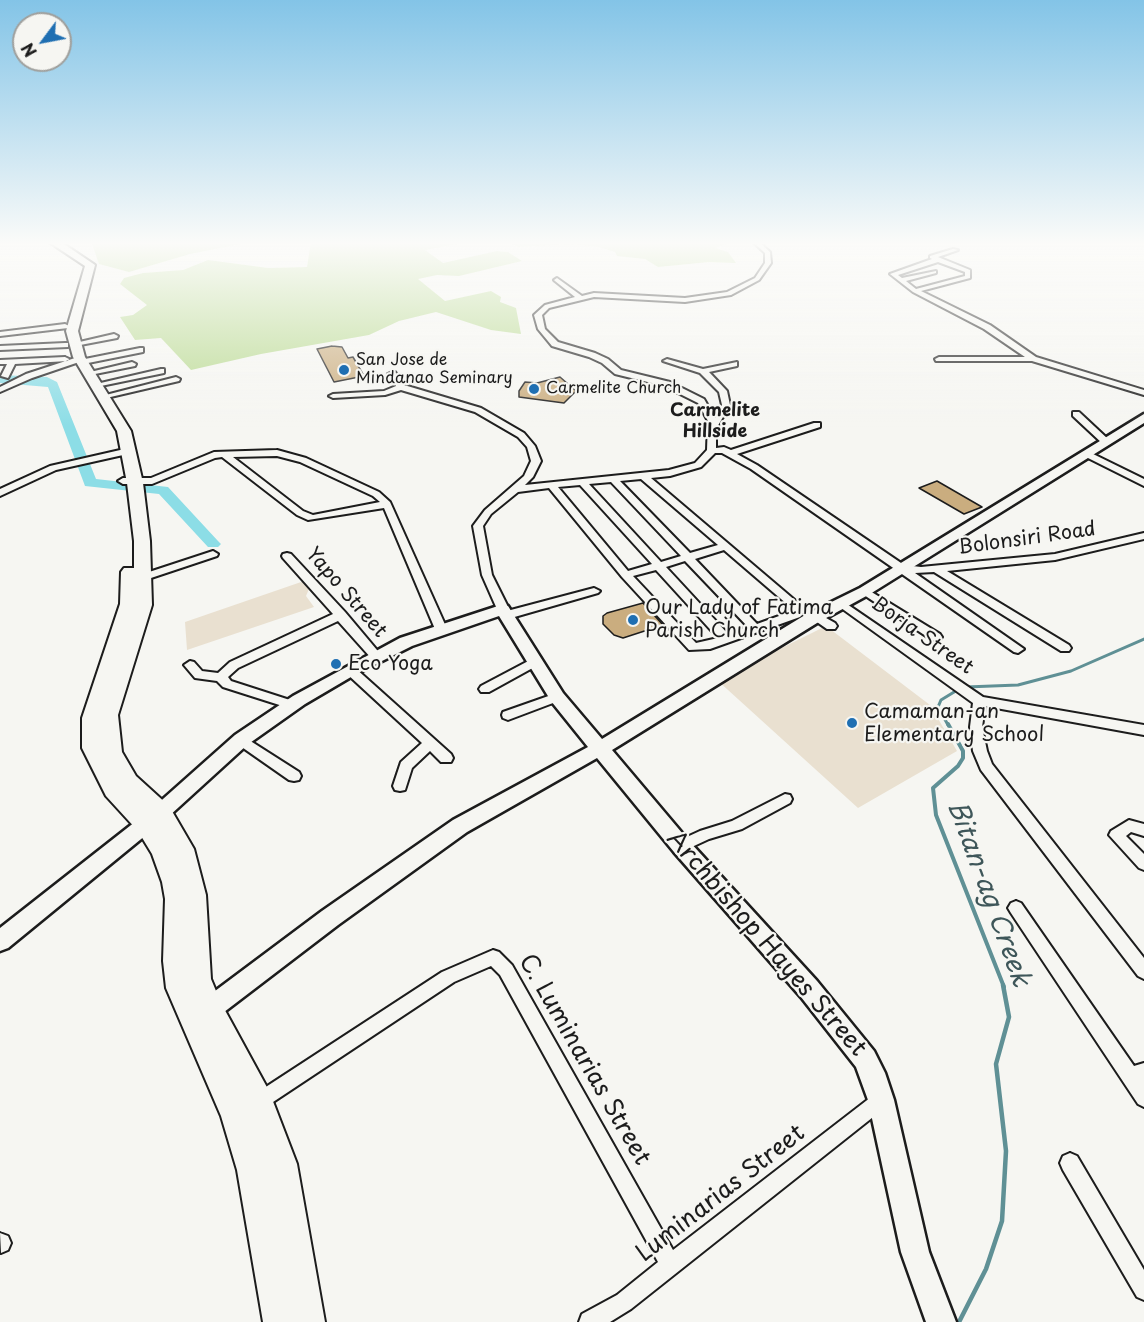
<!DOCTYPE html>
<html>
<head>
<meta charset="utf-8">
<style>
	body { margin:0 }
	#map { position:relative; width:1144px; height:1322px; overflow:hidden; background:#f6f6f2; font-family:"Playpen Sans",sans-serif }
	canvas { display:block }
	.north { position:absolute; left:12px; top:12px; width:60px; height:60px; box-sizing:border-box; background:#f6f6f2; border:2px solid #9f9f9c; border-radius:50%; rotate:238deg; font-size:16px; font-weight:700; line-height:24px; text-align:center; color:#1c1c1c }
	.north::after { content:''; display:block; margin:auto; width:21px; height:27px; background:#1f6fb2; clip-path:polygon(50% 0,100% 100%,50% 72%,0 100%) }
</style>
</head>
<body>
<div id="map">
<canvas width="1144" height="1322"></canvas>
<div class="north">N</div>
</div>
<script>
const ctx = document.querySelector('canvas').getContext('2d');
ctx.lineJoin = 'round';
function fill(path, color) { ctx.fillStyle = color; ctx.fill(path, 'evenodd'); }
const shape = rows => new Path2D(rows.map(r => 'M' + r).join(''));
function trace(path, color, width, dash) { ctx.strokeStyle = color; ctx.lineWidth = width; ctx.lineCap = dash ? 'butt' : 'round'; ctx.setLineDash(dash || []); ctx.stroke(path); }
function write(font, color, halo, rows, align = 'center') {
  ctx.font = font + ' "Playpen Sans",sans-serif'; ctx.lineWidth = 4.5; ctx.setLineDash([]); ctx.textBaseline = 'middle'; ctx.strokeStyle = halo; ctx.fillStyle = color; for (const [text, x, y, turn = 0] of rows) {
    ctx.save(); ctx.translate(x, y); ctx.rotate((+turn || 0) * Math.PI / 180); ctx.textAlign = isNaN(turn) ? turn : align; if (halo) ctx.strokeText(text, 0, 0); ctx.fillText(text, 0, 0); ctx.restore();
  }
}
const built = shape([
	[304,581,309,589,306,596,314,607,187,650,185,622],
	[826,626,930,705,957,751,858,808,717,680]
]);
const green = shape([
	[86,242,250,242,190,254,129,272,99,264,92,244],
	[311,242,461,242,462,243,425,250,443,263,497,251,508,252,522,261,459,276,437,275,418,279,445,301,491,291,501,297,500,302,516,308,521,334,491,330,436,312,399,321,369,335,261,354,191,370,161,338,135,340,120,317,133,315,147,305,120,284,124,278,143,273,183,270,208,260,268,268,307,267],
	[509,242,718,242,726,244,715,248,728,252,736,263,709,262,658,267,645,259,617,256,615,252,599,247,571,244,518,247]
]);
const streamFar2 = shape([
	[966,687,1018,685,1071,671,1144,639],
	[948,725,938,707,941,700,959,689]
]);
const streamFar1 = shape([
	[948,724,963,751,963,758,958,766,933,788,936,815,1004,987]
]);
const stream = shape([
	[959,1322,986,1269,1002,1221,1006,1151,996,1064,1009,1017,1003,985]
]);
const river = shape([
	[0,375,47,377,57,382,96,479,168,487,218,541,221,544,218,547,208,547,159,494,85,486,48,387,0,383,0,375]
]);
const building = shape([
	[332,346,342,347,348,358,353,357,364,376,334,382,317,349,332,346],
	[560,377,576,391,564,403,519,397,519,391,525,382,537,383,560,377],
	[937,481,982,507,964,514,919,488,937,481],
	[643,603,663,625,623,638,614,635,603,624,603,616,607,613,643,603]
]);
const street = shape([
	[753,242,759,242,770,252,771,263,759,280,731,295,685,302,594,297,549,308,542,315,545,329,558,342,595,353,608,359,621,370,670,382,704,399,715,418,722,405,719,392,700,373,663,361,667,359,703,369,737,362,737,366,709,372,727,391,730,405,716,429,716,448,724,447,731,450,814,423,820,423,820,427,737,454,757,465,904,565,921,567,1055,554,1144,533,1144,539,1055,560,947,571,1069,645,1071,648,1069,651,1061,651,934,572,915,573,1024,649,1018,653,1014,652,751,469,722,453,715,453,701,467,670,476,651,478,797,602,802,614,800,617,710,649,689,650,622,577,549,488,518,492,491,514,483,526,492,575,509,609,507,611,594,588,600,591,598,593,511,618,503,618,501,615,503,613,497,609,482,575,473,526,485,510,524,476,531,461,527,447,518,437,475,412,401,390,385,395,333,398,329,396,333,394,384,391,396,386,388,374,392,372,395,372,404,385,481,408,524,433,535,446,541,461,533,477,525,485,669,470,695,463,707,450,708,421,698,403,664,386,615,374,602,363,589,357,552,346,538,329,534,315,545,305,575,297,555,281,554,280,557,278,582,296,594,293,685,298,727,292,755,278,765,263,765,253,753,242],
	[641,479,718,545,690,553,620,481,641,479],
	[611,482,681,556,661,562,589,484,611,482],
	[580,485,652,564,628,571,558,487,580,485],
	[724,550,788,605,790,612,757,624,695,559,724,550],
	[685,561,748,627,728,634,666,567,685,561],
	[656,570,718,638,696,643,633,576,656,570],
	[953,249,958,250,938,257,970,270,970,278,921,291,990,325,1036,357,1144,390,1144,395,1032,361,936,361,935,359,939,357,1025,357,984,329,913,292,890,274,932,259,930,258,930,256,953,249],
	[938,262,965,272,965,276,916,289,906,281,936,273,936,271,902,278,898,275,938,262],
	[65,324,69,326,68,328,0,336,0,332,65,324],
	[114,334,118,336,117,338,75,346,71,344,114,334],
	[65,343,68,343,68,347,0,350,0,346,65,343],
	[140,348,143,348,143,352,83,364,79,362,32,378,0,392,0,387,26,374,78,357,84,357,85,359,140,348],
	[65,357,69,359,68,361,15,364,8,378,1,376,7,364,0,364,0,360,65,357],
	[132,362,136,364,135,366,90,375,86,373,132,362],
	[161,369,164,369,164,373,96,387,92,385,161,369],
	[176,377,180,379,179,381,102,399,98,397,176,377],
	[1073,412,1079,412,1109,440,1109,444,1103,444,1073,416,1073,412],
	[129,448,132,449,132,453,56,470,0,496,0,489,50,466,129,448],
	[277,450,306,458,379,492,390,502,447,629,445,632,441,633,435,629,384,508,308,520,297,515,222,457,215,458,152,484,123,484,118,481,123,478,151,478,214,452,277,450],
	[277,456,300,462,373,496,380,502,313,515,303,511,233,457,277,456],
	[1087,451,1144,479,1144,486,1084,456,1082,454,1087,451],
	[213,551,218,554,217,556,148,579,140,579,139,577,140,575,213,551],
	[287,553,291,554,345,612,382,656,376,660,372,659,338,621,238,668,228,677,231,681,296,702,298,705,296,708,292,709,223,687,217,681,195,678,184,665,190,661,194,662,202,671,218,673,230,662,333,614,283,558,282,556,283,554,287,553],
	[865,588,940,634,942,637,940,640,932,640,861,593,859,591,861,589,865,588],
	[841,600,983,697,1144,725,1144,735,985,706,982,727,987,751,992,764,1144,958,1144,979,1138,976,981,770,973,751,970,727,973,703,837,605,835,603,837,601,841,600],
	[819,614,835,623,837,626,835,629,827,629,817,622,811,623,805,619,807,616,819,614],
	[534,658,540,662,538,665,489,692,481,692,479,689,481,686,534,658],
	[350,666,354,667,451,754,453,758,451,762,441,762,430,751,412,768,405,790,400,791,395,790,393,786,401,762,422,743,346,673,344,670,350,666],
	[557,693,563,697,561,700,508,720,503,718,502,715,503,712,557,693],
	[241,735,299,772,301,776,299,780,294,781,289,780,236,743,234,740,236,737,241,735],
	[785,794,790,795,792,799,790,803,742,829,709,839,681,852,676,850,674,846,676,842,700,831,732,821,785,794],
	[1129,820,1144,824,1144,836,1131,832,1126,836,1144,854,1144,870,1139,868,1109,835,1111,831,1129,820],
	[1016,901,1021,903,1134,1066,1144,1063,1144,1107,1138,1104,1011,913,1008,908,1011,903,1016,901],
	[493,950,499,952,512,965,673,1250,875,1094,881,1091,887,1094,890,1100,887,1106,631,1309,610,1322,579,1322,582,1314,617,1295,658,1262,500,975,491,966,454,982,264,1108,258,1111,252,1108,249,1102,252,1096,442,972,493,950],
	[1070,1153,1077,1156,1144,1270,1144,1300,1137,1297,1063,1170,1060,1163,1063,1156,1070,1153],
	[0,1233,8,1236,11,1243,8,1250,1,1253,0,1233]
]);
const secondary = shape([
	[1144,414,1144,423,870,594,817,623,612,750,688,840,817,981,874,1051,885,1073,894,1100,929,1252,956,1322,926,1322,901,1252,868,1100,856,1067,801,997,674,852,597,758,467,832,338,925,211,1022,203,1025,195,1022,191,1014,195,1006,322,911,453,820,588,747,551,701,499,616,412,646,356,674,305,704,247,745,168,817,8,948,0,951,0,928,154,807,235,735,293,696,400,638,498,606,508,606,563,693,602,739,805,615,860,588,1144,414]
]);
const primary = shape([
	[49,242,61,242,95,265,78,331,85,357,131,431,143,483,150,541,152,605,118,715,122,752,136,776,169,806,194,849,206,895,211,979,221,1003,269,1091,297,1164,325,1322,263,1322,237,1170,221,1116,166,988,163,961,165,899,162,882,152,854,138,831,106,796,82,748,82,718,120,604,121,572,124,568,134,568,134,541,127,483,117,431,73,357,66,331,85,266,49,242]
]);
const markers = [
	[344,370,6,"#1f6fb2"],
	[534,389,6,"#1f6fb2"],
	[633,620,6,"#1f6fb2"],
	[336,664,6,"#1f6fb2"],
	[852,723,6,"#1f6fb2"]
];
const farPoinames = [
	["San Jose de",356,361],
	["Mindanao Seminary",356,379],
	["Carmelite Church",546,389]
];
const farNeighbourhoodnames = [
	["Carmelite",715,411],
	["Hillside",715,432]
];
const streetNames = [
	["Bolonsiri Road",1027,539,-8],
	["Yapo Street",346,593,49],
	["Borja Street",922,636,35]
];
const poiNames = [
	["Our Lady of Fatima",645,608],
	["Parish Church",645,631],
	["Eco Yoga",348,664],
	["Camaman-an",864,712],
	["Elementary School",864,735]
];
const nearStreetnames = [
	["Archbishop Hayes Street",766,944,49],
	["C. Luminarias Street",584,1060,60],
	["Luminarias Street",721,1194,-38]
];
const nearWaternames = [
	["Bitan-ag Creek",988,894,70]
];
fill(built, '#e9e0d0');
fill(green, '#bada93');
trace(streamFar2, '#5f9095', 3);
trace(streamFar1, '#5f9095', 4);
trace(stream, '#5f9095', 4.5);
fill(river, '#8cdde6');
fill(building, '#caad7f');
trace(building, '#1c1c1c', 1.5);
trace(street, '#1c1c1c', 4);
trace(secondary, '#1c1c1c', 5);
trace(primary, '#1c1c1c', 4);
fill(street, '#f6f6f2');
fill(secondary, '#f6f6f2');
fill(primary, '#f6f6f2');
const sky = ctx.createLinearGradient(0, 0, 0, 427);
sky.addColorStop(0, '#83c4e7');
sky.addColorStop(0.57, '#fbfbf9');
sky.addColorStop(1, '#fbfbf900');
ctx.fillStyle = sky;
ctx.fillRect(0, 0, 1144, 427);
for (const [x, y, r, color] of markers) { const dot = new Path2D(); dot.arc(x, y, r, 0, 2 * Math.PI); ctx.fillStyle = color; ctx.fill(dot); trace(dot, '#f6f6f2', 2); }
write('16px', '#1c1c1c', '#f6f6f2', farPoinames, 'left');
write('bold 18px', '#1c1c1c', '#f6f6f2', farNeighbourhoodnames);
write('20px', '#1c1c1c', '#f6f6f2', streetNames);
write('20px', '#1c1c1c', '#f6f6f2', poiNames, 'left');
write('24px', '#1c1c1c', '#f6f6f2', nearStreetnames);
write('italic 26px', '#3e5659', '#f6f6f2', nearWaternames);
</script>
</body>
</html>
